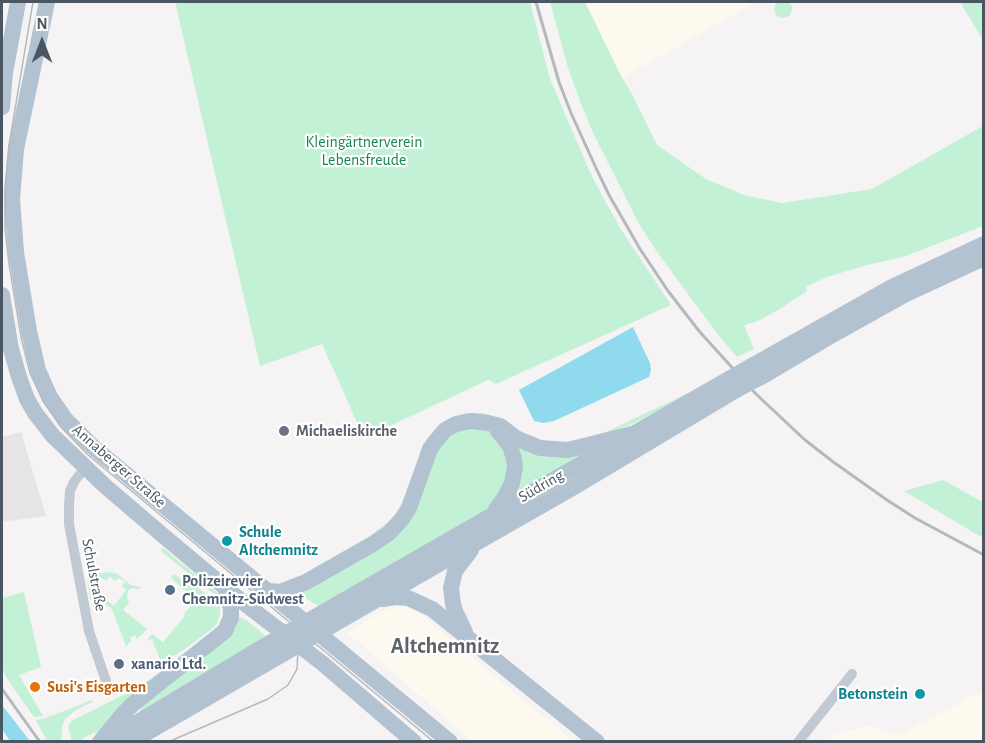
<!DOCTYPE html>
<html>
<head>
<meta charset="utf-8">
<style>
	body { margin:0 }
	#map { position:relative; width:985px; height:743px; overflow:hidden; background:#f5f3f3; font-family:"Alegreya Sans",sans-serif }
	canvas { display:block }
	.frame { position:absolute; inset:0; border:3px solid #4a5661; pointer-events:none }
	.north { position:absolute; left:12px; top:12px; width:60px; height:60px; -webkit-text-stroke:4px #fff; paint-order:stroke; rotate:0deg; font-size:16px; font-weight:700; line-height:24px; text-align:center; color:#4a5661 }
	.north::after { content:''; display:block; margin:auto; width:21px; height:27px; background:#4a5661; clip-path:polygon(50% 0,100% 100%,50% 72%,0 100%) }
</style>
</head>
<body>
<div id="map">
<canvas width="985" height="743"></canvas>
<div class="frame"></div>
<div class="north">N</div>
</div>
<script>
const ctx = document.querySelector('canvas').getContext('2d');
ctx.lineJoin = 'round';
function fill(path, color) { ctx.fillStyle = color; ctx.fill(path, 'evenodd'); }
const shape = rows => new Path2D(rows.map(r => 'M' + r).join(''));
function trace(path, color, width, dash) { ctx.strokeStyle = color; ctx.lineWidth = width; ctx.lineCap = dash ? 'butt' : 'round'; ctx.setLineDash(dash || []); ctx.stroke(path); }
function write(font, color, halo, rows, align = 'center') {
  ctx.font = font + ' "Alegreya Sans",sans-serif'; ctx.lineWidth = 4.5; ctx.setLineDash([]); ctx.textBaseline = 'middle'; ctx.strokeStyle = halo; ctx.fillStyle = color; for (const [text, x, y, turn = 0] of rows) {
    ctx.save(); ctx.translate(x, y); ctx.rotate((+turn || 0) * Math.PI / 180); ctx.textAlign = isNaN(turn) ? turn : align; if (halo) ctx.strokeText(text, 0, 0); ctx.fillText(text, 0, 0); ctx.restore();
  }
}
const commercial = shape([
	[585,2,756,2,622,78],
	[396,606,406,606,415,609,519,697,574,741,472,741,348,633,376,614],
	[983,691,983,741,819,742,842,732,870,726,896,736]
]);
const education = shape([
	[21,432,46,516,2,522,2,437]
]);
const green = shape([
	'774 9a9 9 0 1 1 18 0a9 9 0 1 1-18 0Z',
	[175,2,530,2,550,79,591,174,605,201,622,231,671,305,496,384,488,380,364,438,322,344,260,366],
	[550,2,585,2,622,78,631,92,657,145,706,179,744,195,782,203,872,189,983,126,983,226,903,257,867,265,827,277,806,287,807,291,778,310,756,322,744,325,754,349,737,357,716,332,657,252,638,222,593,133,580,101,568,68],
	[960,2,983,2,983,40],
	[688,393,695,393,632,424,588,441,567,446,548,445,526,439,518,435,498,421,485,416,469,414,453,419,438,428,429,439,423,451,404,506,396,520,386,530,372,540,289,585,290,579,295,579,370,536,393,518,401,505,425,444,436,428,448,419,465,413,483,413,495,417,521,434,538,441,557,444,573,443,606,432],
	[462,422,540,448,632,434,320,607,304,597,300,597,302,589,389,533,430,449],
	[943,480,983,502,983,538,904,491],
	[163,548,219,594,225,603,161,551],
	[109,572,117,574,131,585,140,587,139,589,132,588,128,591,127,596,129,603,123,610,147,629,137,639,135,635,130,638,131,641,126,646,112,609,95,595,90,600,87,575,102,587,98,593,114,606,126,590,122,586,125,582,119,578,115,581,110,576,106,581,96,574],
	[174,574,185,583,187,583,189,580,215,602,220,607,220,614,217,624,209,631,185,649,161,663,152,639,146,641,152,634,163,642,185,616,184,614,196,600,171,578],
	[24,592,41,667,19,675,43,716,35,717,31,713,6,677,2,668,2,598],
	[234,615,246,620,267,637,139,713,140,709],
	[179,661,97,735,95,732,78,741,72,741,68,727,71,721,131,691],
	[92,700,92,702,76,710,65,719,62,726,62,737,59,741,47,741,36,720,46,718]
]);
const water = shape([
	[633,327,650,363,651,370,649,377,554,421,543,423,534,421,519,390],
	[2,705,30,741,10,741,2,729]
]);
const street = shape([
	[85,468,74,482,70,491,69,505,69,524,89,631,109,690],
	[798,742,852,674]
]);
const primary = shape([
	[47,2,16,149,12,199,16,252,29,331,38,370,50,397,66,420,93,447,450,742],
	[2,107,5,73,18,2],
	[2,295,11,349,19,377,27,399,35,413,53,436,105,486,166,538,240,600,322,663,414,742],
	[750,367,892,287,984,244],
	[761,377,827,338,906,294,984,258],
	[496,509,505,497,512,483,515,467,514,459,510,446,498,431],
	[268,591,280,592,306,582,373,544,389,533,402,519,409,508,430,449,435,442,445,430,456,424,471,421,488,423,500,426,516,438,525,442,540,448,553,449,567,450,580,447,632,434],
	[383,599,395,597,408,598,432,609,597,742],
	[343,601,729,379],
	[355,612,574,487,738,389],
	[465,632,455,611,453,604,451,588,455,571,471,550],
	[108,740,251,654],
	[100,742,123,714,133,704,225,631,231,617,231,609,225,587],
	[131,742,262,666]
]);
const tram = shape([
	[33,2,9,145,5,188,5,228,9,264,21,337,30,373,43,401,61,427,87,454,434,742],
	[168,742,268,699,288,685,297,669,298,650,293,633,284,624]
]);
const rail = shape([
	[536,2,559,82,571,113,596,168,609,195,640,249,668,291,699,331,756,394,805,440,832,461,887,500,915,518,984,555],
	[2,689,40,742]
]);
const primaryBridge = shape([
	[729,379,750,367],
	[738,389,761,377],
	[251,654,343,601],
	[262,666,355,612]
]);
const markers = [
	[284,431,6,"#6b7280"],
	[227,541,6,"#0f9aa8"],
	[170,590,6,"#5c6f8a"],
	[119,664,6,"#5c6f8a"],
	[35,687,6,"#e8710a"],
	[920,694,6,"#0f9aa8"]
];
const parkNames = [
	["Kleingärtnerverein",364,142],
	["Lebensfreude",364,160]
];
const worshipNames = [
	["Michaeliskirche",296,431]
];
const streetNames = [
	["Annaberger Straße",119,466,41],
	["Südring",541,486,-30],
	["Schulstraße",94,575,79]
];
const cultureNames = [
	["Schule",239,532],
	["Altchemnitz",239,550],
	["Betonstein",908,694,"right"]
];
const serviceNames = [
	["Polizeirevier",182,581],
	["Chemnitz-Südwest",182,599],
	["xanario Ltd.",131,664]
];
const foodNames = [
	["Susi's Eisgarten",47,687]
];
const districtNames = [
	["Altchemnitz",445,646]
];
fill(commercial, '#fdf9ef');
fill(education, '#e6e4e5');
fill(green, '#c3f1d5');
fill(water, '#90daee');
trace(street, '#c1cad2', 10);
trace(primary, '#b3c2d1', 16);
trace(tram, '#b5b8bd', 1.5);
trace(rail, '#b5b8bd', 3);
trace(primaryBridge, '#b3c2d1', 16);
for (const [x, y, r, color] of markers) { const dot = new Path2D(); dot.arc(x, y, r, 0, 2 * Math.PI); ctx.fillStyle = color; ctx.fill(dot); trace(dot, '#fff', 2); }
write('16px', '#17864f', '#fff', parkNames);
write('bold 16px', '#5b616d', '#fff', worshipNames, 'left');
write('16px', '#4a5661', '#fff', streetNames);
write('bold 16px', '#0d838f', '#fff', cultureNames, 'left');
write('bold 16px', '#4e5e75', '#fff', serviceNames, 'left');
write('bold 16px', '#c56008', '#fff', foodNames, 'left');
write('bold 22px', '#5f6368', '#fff', districtNames);
</script>
</body>
</html>
